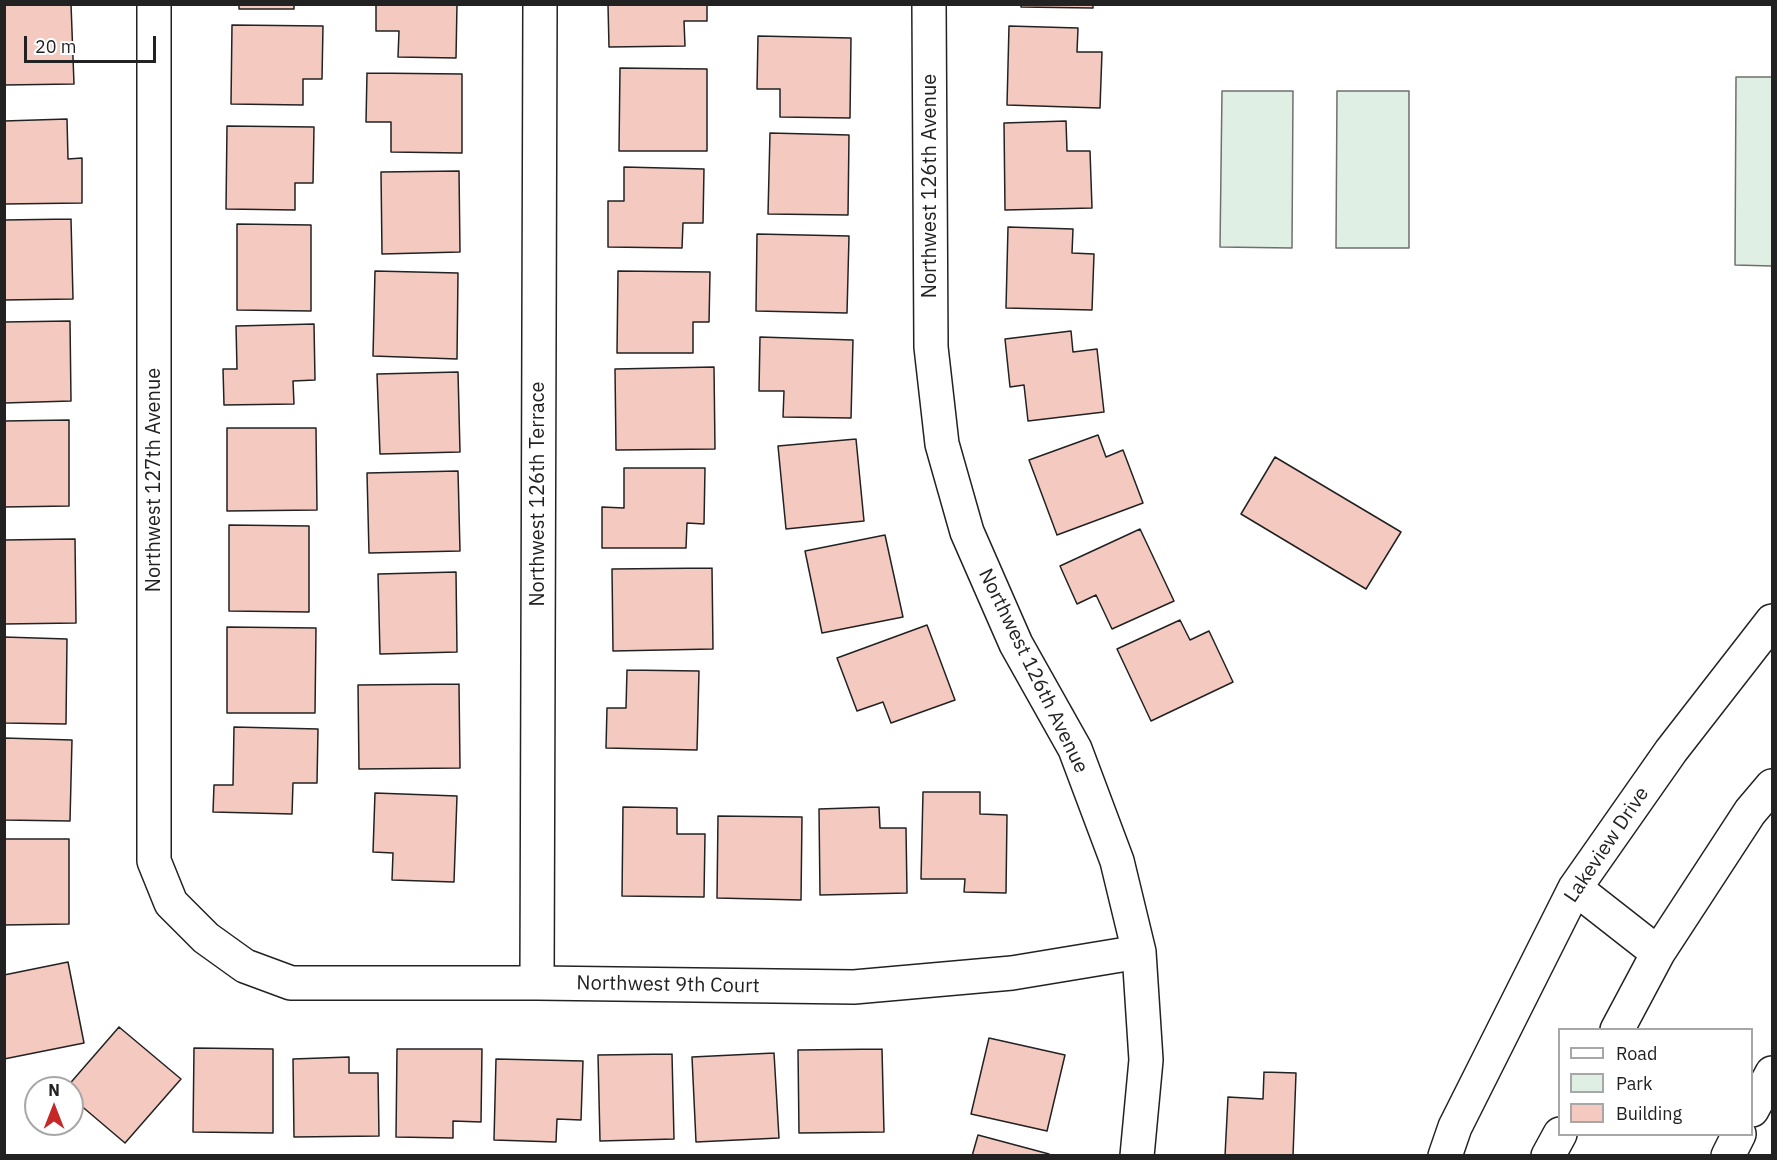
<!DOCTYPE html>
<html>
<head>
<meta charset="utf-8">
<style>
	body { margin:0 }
	#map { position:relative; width:1777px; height:1160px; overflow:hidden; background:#fff; font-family:"IBM Plex Sans",sans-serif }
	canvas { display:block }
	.frame { position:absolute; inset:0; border:6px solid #222; pointer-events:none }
	.legend { position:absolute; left:1558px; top:1028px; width:195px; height:108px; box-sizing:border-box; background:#fff; border:2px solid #a7a7a7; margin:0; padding:8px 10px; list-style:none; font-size:18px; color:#222 }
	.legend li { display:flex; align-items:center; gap:12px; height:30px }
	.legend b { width:30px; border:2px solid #a7a7a7 }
	.north { position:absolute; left:24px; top:1076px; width:60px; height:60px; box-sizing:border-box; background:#fff; border:2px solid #a7a7a7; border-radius:50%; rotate:0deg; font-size:16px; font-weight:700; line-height:24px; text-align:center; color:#222 }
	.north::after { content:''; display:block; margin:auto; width:21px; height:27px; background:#c62828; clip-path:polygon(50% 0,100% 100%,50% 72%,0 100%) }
	.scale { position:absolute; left:24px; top:36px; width:132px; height:27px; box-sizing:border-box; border:3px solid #222; border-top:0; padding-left:8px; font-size:18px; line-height:21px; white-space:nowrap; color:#222; -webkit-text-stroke:4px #fff; paint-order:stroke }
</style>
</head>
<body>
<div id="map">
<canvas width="1777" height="1160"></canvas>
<div class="frame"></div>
<ul class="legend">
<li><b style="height:8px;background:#fff"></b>Road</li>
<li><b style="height:16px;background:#e0efe3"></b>Park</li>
<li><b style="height:16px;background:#f3c9c0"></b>Building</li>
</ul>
<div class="north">N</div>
<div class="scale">20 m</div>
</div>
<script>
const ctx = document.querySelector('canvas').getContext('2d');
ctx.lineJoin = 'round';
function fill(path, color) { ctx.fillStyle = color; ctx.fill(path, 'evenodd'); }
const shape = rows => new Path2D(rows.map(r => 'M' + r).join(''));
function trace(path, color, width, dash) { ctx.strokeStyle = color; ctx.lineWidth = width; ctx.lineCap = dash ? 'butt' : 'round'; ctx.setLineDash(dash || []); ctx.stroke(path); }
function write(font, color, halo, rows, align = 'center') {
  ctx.font = font + ' "IBM Plex Sans",sans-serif'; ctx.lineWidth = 4.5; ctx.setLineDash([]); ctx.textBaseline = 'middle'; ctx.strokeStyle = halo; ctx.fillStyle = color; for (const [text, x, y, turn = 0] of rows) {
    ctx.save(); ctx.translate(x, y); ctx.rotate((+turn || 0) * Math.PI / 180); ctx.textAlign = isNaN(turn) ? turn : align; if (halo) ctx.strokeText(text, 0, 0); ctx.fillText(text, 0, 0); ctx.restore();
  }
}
const green = shape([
	[1736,77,1772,77,1772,266,1735,265,1736,77],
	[1222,91,1293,91,1292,248,1220,247,1222,91],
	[1337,91,1409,91,1409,248,1336,248,1337,91]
]);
const building = shape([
	[4,4,71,4,74,84,4,85,4,4],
	[239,4,294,4,294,9,239,9,239,4],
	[376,4,457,4,456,58,398,57,399,31,376,31,376,4],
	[707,4,707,21,684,21,685,46,609,47,608,5,707,4],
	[1021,4,1093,4,1093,8,1021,7,1021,4],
	[232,25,323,26,322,79,303,79,303,105,231,104,232,25],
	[1009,26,1078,28,1077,52,1102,52,1100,108,1007,105,1009,26],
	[758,36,851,38,850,118,780,117,780,89,757,89,758,36],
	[620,68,707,69,707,151,619,151,620,68],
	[367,73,462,74,462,153,391,152,391,122,366,122,367,73],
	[67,119,68,159,82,158,82,203,4,204,4,121,67,119],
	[1066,121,1067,151,1090,151,1092,208,1005,210,1004,123,1066,121],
	[227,126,314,127,313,183,295,183,295,210,226,209,227,126],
	[770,133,849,135,848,215,768,214,770,133],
	[624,167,704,169,703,223,683,223,682,248,608,247,608,201,624,201,624,167],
	[459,171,460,252,382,254,381,172,459,171],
	[71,219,73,299,4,300,4,220,71,219],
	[237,224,311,225,311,311,237,310,237,224],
	[1008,227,1073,229,1072,253,1094,254,1092,310,1006,308,1008,227],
	[757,234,849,236,847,313,756,311,757,234],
	[375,271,458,273,457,359,373,356,375,271],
	[618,271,710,272,709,322,693,322,693,353,617,353,618,271],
	[70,321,71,401,4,403,4,322,70,321],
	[314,324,315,380,293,381,294,404,224,405,223,369,237,369,236,326,314,324],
	[1071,331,1073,352,1097,349,1104,412,1028,421,1024,385,1010,387,1005,339,1071,331],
	[760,337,853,340,851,418,783,417,784,391,759,391,760,337],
	[714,367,715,449,616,450,615,369,714,367],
	[458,372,460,452,380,454,377,374,458,372],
	[69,420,69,506,4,507,4,421,69,420],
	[227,428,316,428,317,510,227,511,227,428],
	[1098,435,1106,457,1123,450,1143,503,1057,535,1029,460,1098,435],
	[856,439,864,521,786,529,778,446,856,439],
	[1275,457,1401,532,1366,589,1241,514,1275,457],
	[624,468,705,468,704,524,687,523,686,548,602,548,602,507,624,508,624,468],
	[458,471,460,551,369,553,367,473,458,471],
	[229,525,309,526,309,612,229,611,229,525],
	[1140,529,1174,601,1112,629,1096,595,1077,604,1060,566,1140,529],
	[885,535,903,617,822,633,805,551,885,535],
	[75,539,76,623,4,624,4,540,75,539],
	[712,568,713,649,613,651,612,569,712,568],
	[456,572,457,652,380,654,378,574,456,572],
	[1180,620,1190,640,1209,631,1233,682,1151,721,1117,649,1180,620],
	[927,625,955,700,891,723,883,702,857,711,837,658,927,625],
	[227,627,316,628,315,713,227,713,227,627],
	[4,637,67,639,66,724,5,723,4,637],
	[627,670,699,671,697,750,606,748,607,708,626,708,627,670],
	[459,684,460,768,359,769,358,685,459,684],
	[234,727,318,729,317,783,293,783,292,814,213,812,214,785,233,785,234,727],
	[4,738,72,740,70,821,4,820,4,738],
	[923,792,980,792,980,814,1007,815,1006,893,964,892,965,879,921,879,923,792],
	[375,793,457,796,454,882,392,880,393,853,373,852,375,793],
	[623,807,677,808,677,834,705,834,704,897,622,896,623,807],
	[879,807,880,828,906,828,907,893,820,895,819,809,879,807],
	[718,816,802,817,801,900,717,898,718,816],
	[4,839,69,839,69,924,4,925,4,839],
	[68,962,84,1043,4,1059,4,975,68,962],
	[119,1027,181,1079,125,1143,72,1098,72,1088,66,1088,119,1027],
	[989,1038,1065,1055,1047,1131,971,1114,989,1038],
	[194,1048,273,1049,273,1133,193,1132,194,1048],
	[397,1049,482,1049,481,1122,453,1121,453,1138,396,1137,397,1049],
	[882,1049,884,1132,799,1133,798,1050,882,1049],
	[774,1053,779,1138,696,1142,692,1057,774,1053],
	[672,1054,674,1139,600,1141,598,1055,672,1054],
	[349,1057,349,1073,378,1073,379,1136,294,1137,293,1059,349,1057],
	[496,1059,583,1061,581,1120,557,1119,556,1142,494,1140,496,1059],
	[1264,1072,1296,1073,1293,1156,1225,1156,1228,1097,1263,1099,1264,1072],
	[978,1135,1049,1154,1048,1156,972,1156,978,1135]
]);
const minor = shape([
	[154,4,154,861,171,903,206,938,245,966,291,983,537,983,854,987,1012,973,1139,952],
	[929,4,931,347,942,444,967,532,1016,644,1075,749,1117,861,1139,952,1146,1060,1137,1156],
	[537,983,540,4],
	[1752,1110,1772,1073],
	[1728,1156,1739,1134]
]);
const tertiary = shape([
	[1575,888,1658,953],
	[1617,1030,1658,953,1750,812,1772,786],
	[1445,1156,1455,1127,1575,888,1671,751,1772,621],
	[1548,1156,1560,1134]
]);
const streetNames = [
	["Northwest 126th Avenue",930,186,-90],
	["Northwest 127th Avenue",154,480,-90],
	["Northwest 126th Terrace",538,494,-90],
	["Northwest 126th Avenue",1033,671,64],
	["Lakeview Drive",1607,845,-56],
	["Northwest 9th Court",668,985,1]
];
fill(green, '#e0efe3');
trace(green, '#6f6f6f', 1.5);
fill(building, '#f3c9c0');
trace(building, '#222', 1.5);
trace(minor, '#222', 36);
trace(tertiary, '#222', 36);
trace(minor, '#fff', 33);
trace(tertiary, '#fff', 33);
write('20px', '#222', '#fff', streetNames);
</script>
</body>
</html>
